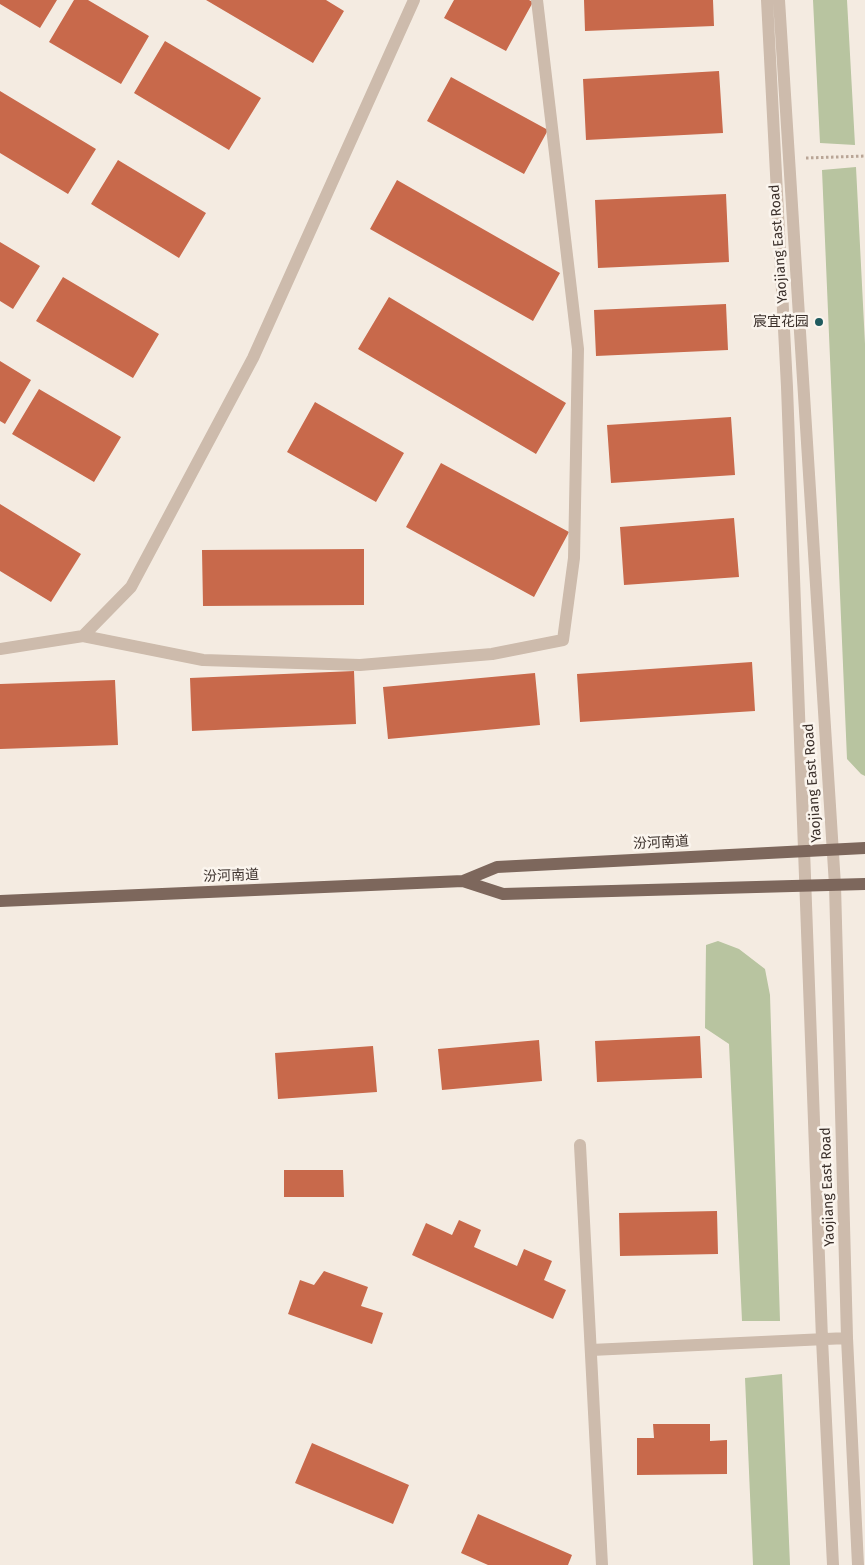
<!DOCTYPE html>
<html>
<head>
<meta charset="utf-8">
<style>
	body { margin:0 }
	canvas { display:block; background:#f4ebe1 }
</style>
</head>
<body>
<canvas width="865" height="1565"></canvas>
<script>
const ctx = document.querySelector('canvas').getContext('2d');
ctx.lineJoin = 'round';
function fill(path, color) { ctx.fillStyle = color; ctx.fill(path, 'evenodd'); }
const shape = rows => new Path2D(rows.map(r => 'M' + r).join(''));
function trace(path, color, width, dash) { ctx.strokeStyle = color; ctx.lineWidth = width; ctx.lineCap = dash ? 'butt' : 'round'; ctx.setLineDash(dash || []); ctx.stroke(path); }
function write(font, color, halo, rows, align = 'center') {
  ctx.font = font + ' "Fira Sans","Noto Sans SC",sans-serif'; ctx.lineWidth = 5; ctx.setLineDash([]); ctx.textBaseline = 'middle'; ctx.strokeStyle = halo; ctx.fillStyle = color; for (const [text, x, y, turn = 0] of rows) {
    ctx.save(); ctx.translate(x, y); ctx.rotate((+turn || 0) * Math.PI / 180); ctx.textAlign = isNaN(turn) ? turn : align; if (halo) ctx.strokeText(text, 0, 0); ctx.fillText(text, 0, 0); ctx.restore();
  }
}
const green = shape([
	[813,0,847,0,855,145,820,143],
	[856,167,865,344,865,776,861,774,847,759,822,170],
	[718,941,739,949,765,969,770,995,780,1321,742,1321,729,1044,705,1028,706,945],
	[782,1374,790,1565,753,1565,745,1378]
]);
const building = shape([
	[0,0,57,0,40,28,0,4],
	[74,0,88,0,149,36,121,84,49,42],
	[206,0,326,0,344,11,313,63],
	[454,0,529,0,533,2,506,51,444,18],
	[584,0,713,0,714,26,585,31],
	[165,41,261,98,229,150,134,93],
	[719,71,723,133,586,140,583,79],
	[451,77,548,130,524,174,427,121],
	[0,91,96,149,68,194,0,153],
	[118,160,206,213,179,258,91,204],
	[397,180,560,273,533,321,370,229],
	[726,194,729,262,598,268,595,200],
	[0,242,40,266,13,309,0,301],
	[63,277,159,334,133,378,36,321],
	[389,297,566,403,536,454,358,349],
	[726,304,728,350,596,356,594,310],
	[0,361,31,380,5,424,0,421],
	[39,389,121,437,94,482,12,434],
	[315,402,404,453,376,502,287,452],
	[731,417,735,475,611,483,607,425],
	[441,463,569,532,534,597,406,527],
	[0,504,81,554,51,602,0,571],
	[734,518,739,577,624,585,620,527],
	[364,549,364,605,203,606,202,550],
	[752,662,755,711,580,722,577,674],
	[354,671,356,724,192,731,190,678],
	[535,673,540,725,388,739,383,687],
	[115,680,118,745,0,749,0,684],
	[700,1036,702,1078,597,1082,595,1041],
	[539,1040,542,1081,442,1090,438,1049],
	[373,1046,377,1092,278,1099,275,1053],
	[284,1170,343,1170,344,1197,284,1197],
	[717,1211,718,1254,620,1256,619,1213],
	[459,1220,481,1230,474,1247,517,1266,524,1249,552,1261,544,1280,566,1290,553,1319,412,1255,426,1223,452,1235],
	[324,1271,368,1287,361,1306,383,1313,372,1344,288,1314,300,1280,314,1285],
	[653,1424,710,1424,710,1441,727,1440,727,1474,637,1475,637,1438,654,1438],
	[312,1443,409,1485,393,1524,295,1483],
	[478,1514,572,1555,568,1565,488,1565,461,1553]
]);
const path = shape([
	[806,158,865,156]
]);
const minor = shape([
	[767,0,787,387,822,1339,833,1565],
	[779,0,835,885,847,1338,858,1565],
	[83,636,203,660,360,665,492,654,563,640,574,558,578,349,537,0],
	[0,649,83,636,131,587,253,358,414,0],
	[580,1145,602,1565],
	[591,1350,847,1338]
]);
const major = shape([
	[463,881,497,867,865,848],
	[0,901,463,881,503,894,865,884]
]);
const markers = [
	[819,322,5,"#1f5a5e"]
];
const streetNames = [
	["Yaojiang East Road",779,244,-94],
	["Yaojiang East Road",813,783,-94],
	["汾河南道",661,843,-3],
	["汾河南道",231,876,-2],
	["Yaojiang East Road",828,1187,-92]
];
const poiNames = [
	["宸宜花园",809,322]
];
fill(green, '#b8c4a0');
fill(building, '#c8694b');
trace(path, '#b9a596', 3, [2.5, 2.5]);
trace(minor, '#cdbbac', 12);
trace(major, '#7d675c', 12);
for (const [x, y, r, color] of markers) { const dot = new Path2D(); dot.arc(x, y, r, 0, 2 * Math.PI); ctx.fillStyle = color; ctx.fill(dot); trace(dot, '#fbf5ee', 2); }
write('14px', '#3b302b', '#fbf5ee', streetNames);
write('14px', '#3b302b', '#fbf5ee', poiNames, 'right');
</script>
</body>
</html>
